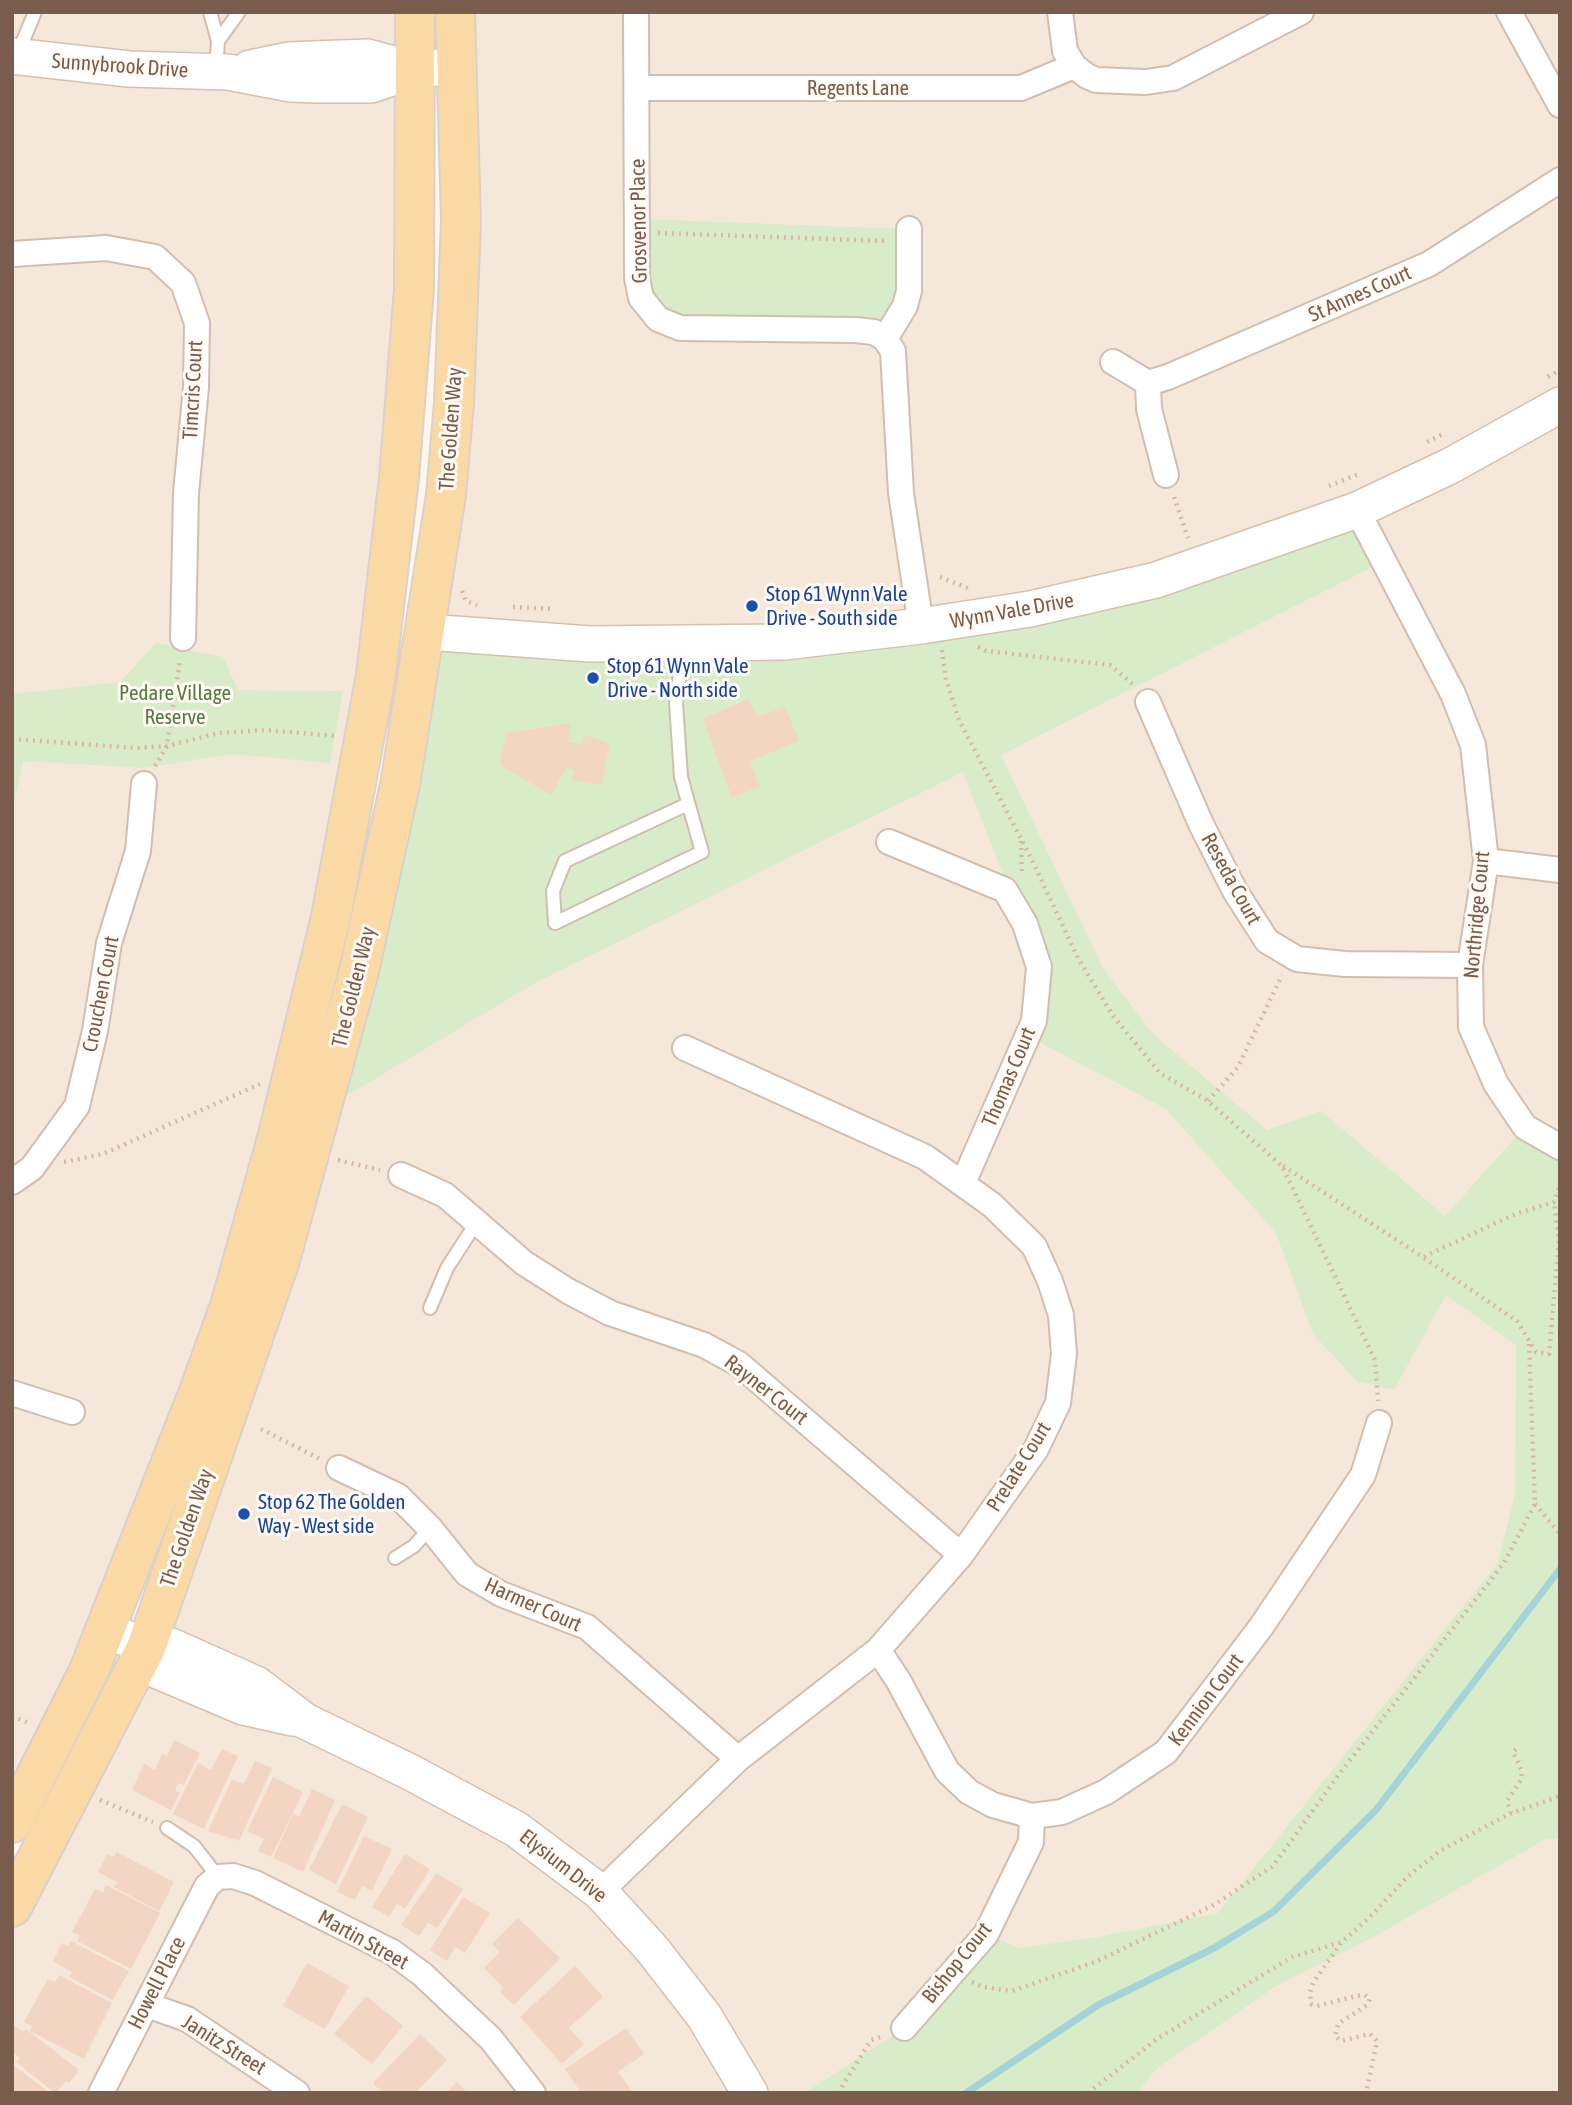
<!DOCTYPE html>
<html>
<head>
<meta charset="utf-8">
<style>
	body { margin:0 }
	#map { position:relative; width:1572px; height:2105px; overflow:hidden; background:#fdf6ec; font-family:"Asap Condensed",sans-serif }
	canvas { display:block }
	.frame { position:absolute; inset:0; border:14px solid #7a5c4d; pointer-events:none }
</style>
</head>
<body>
<div id="map">
<canvas width="1572" height="2105"></canvas>
<div class="frame"></div>
</div>
<script>
const ctx = document.querySelector('canvas').getContext('2d');
ctx.lineJoin = 'round';
function fill(path, color) { ctx.fillStyle = color; ctx.fill(path, 'evenodd'); }
const shape = rows => new Path2D(rows.map(r => 'M' + r).join(''));
function trace(path, color, width, dash) { ctx.strokeStyle = color; ctx.lineWidth = width; ctx.lineCap = dash ? 'butt' : 'round'; ctx.setLineDash(dash || []); ctx.stroke(path); }
function write(font, color, halo, rows, align = 'center') {
  ctx.font = font + ' "Asap Condensed",sans-serif'; ctx.lineWidth = 6; ctx.setLineDash([]); ctx.textBaseline = 'middle'; ctx.strokeStyle = halo; ctx.fillStyle = color; for (const [text, x, y, turn = 0] of rows) {
    ctx.save(); ctx.translate(x, y); ctx.rotate((+turn || 0) * Math.PI / 180); ctx.textAlign = isNaN(turn) ? turn : align; if (halo) ctx.strokeText(text, 0, 0); ctx.fillText(text, 0, 0); ctx.restore();
  }
}
const residential = shape([
	[12,12,415,12,399,478,277,1139,12,1823],
	[455,12,1560,12,1560,2093,12,2093,12,1907,221,1434,427,632]
]);
const green = shape([
	[637,219,909,229,906,301,885,339,680,328,650,312],
	[1357,510,1384,561,1001,755,1104,970,1154,1035,1267,1130,1321,1111,1445,1216,1525,1127,1560,1147,1560,1839,1546,1839,1375,1936,1273,1988,1156,2069,1137,2093,805,2093,904,2028,986,1934,1019,1948,1098,1937,1218,1913,1498,1563,1515,1494,1516,1345,1446,1295,1394,1390,1358,1382,1313,1334,1276,1233,1166,1109,1028,1036,1039,967,963,772,535,983,323,1110,427,632,938,624],
	[156,643,223,657,238,690,343,691,330,763,231,754,144,768,23,761,12,814,12,694,120,682]
]);
const stream = shape([
	[966,2093,1098,2005,1214,1948,1273,1912,1376,1810,1560,1569]
]);
const building = shape([
	[748,699,758,716,785,707,799,741,750,761,759,787,732,798,703,719],
	[571,723,568,742,582,744,584,735,610,744,601,785,572,781,574,771,567,767,551,795,500,765,506,733],
	[174,1740,200,1753,184,1785,178,1783,175,1790,180,1793,171,1810,132,1790,144,1764,155,1770,162,1754,167,1756],
	[222,1749,238,1756,204,1829,173,1814,198,1763,211,1770],
	[255,1761,272,1768,239,1841,208,1831,232,1779,244,1784],
	[273,1777,303,1792,271,1857,258,1851,264,1839,247,1831],
	[312,1789,335,1800,303,1872,273,1858,293,1814,299,1816],
	[342,1804,368,1817,336,1884,309,1870],
	[364,1836,392,1849,372,1891,362,1886,355,1900,337,1892],
	[117,1852,174,1882,159,1911,114,1887,117,1882,98,1872,107,1854,114,1857],
	[405,1854,430,1869,405,1909,397,1904,389,1917,372,1907],
	[436,1873,463,1889,437,1928,428,1923,419,1936,401,1925],
	[106,1885,160,1913,131,1969,77,1941,80,1936,72,1932,95,1889,103,1893],
	[463,1897,490,1913,465,1953,455,1947,447,1961,430,1950],
	[518,1918,560,1958,514,2005,500,1992,504,1988,484,1968,500,1952,492,1944],
	[71,1941,129,1971,113,2000,69,1977,72,1972,53,1961,62,1943,68,1946],
	[307,1963,349,1986,325,2029,283,2006],
	[575,1966,603,1997,569,2028,584,2044,562,2064,520,2017],
	[59,1975,112,2003,84,2059,30,2031,32,2026,24,2022,48,1979,55,1982],
	[366,1996,403,2026,372,2064,334,2034],
	[12,2024,23,2032,26,2029,79,2070,69,2083,66,2081,55,2093,16,2062,20,2058,12,2052],
	[626,2028,644,2054,618,2072,633,2093,581,2093,565,2069],
	[420,2034,447,2060,415,2093,383,2093,373,2083],
	[12,2064,50,2093,12,2093],
	[457,2082,468,2093,446,2093]
]);
const path = shape([
	[658,233,887,241],
	[1548,377,1560,370],
	[1427,442,1445,433],
	[1329,486,1359,474],
	[1174,497,1188,538],
	[940,577,968,588],
	[462,591,466,601,477,605],
	[865,603,879,594,882,584],
	[513,607,554,609],
	[978,647,986,651,1110,665,1135,686],
	[942,650,946,679,959,720,1032,860,1078,958,1113,1016,1160,1073,1208,1101,1282,1166,1375,1360,1378,1401],
	[12,739,136,748,167,746,219,733,265,730,336,736],
	[155,766,167,746,180,660],
	[1021,841,1022,875],
	[1208,1101,1238,1067,1282,975],
	[338,1160,380,1170],
	[64,1162,103,1154,260,1084],
	[1283,1166,1423,1257,1518,1213,1554,1202,1560,1185],
	[1424,1258,1517,1321,1536,1352,1549,1354,1559,1241,1554,1202],
	[261,1429,320,1459],
	[1535,1504,1560,1534],
	[12,1716,31,1724],
	[100,1800,153,1822],
	[1511,1813,1507,1801,1521,1780,1522,1771,1513,1752,1516,1749],
	[1341,1943,1313,1983,1310,1992,1311,2004,1317,2006,1356,1996,1365,1995,1370,1999,1367,2005,1338,2024,1335,2036,1341,2041,1370,2034,1377,2041,1366,2093],
	[972,1982,983,1987,1012,1991,1095,1962,1212,1906,1273,1866,1340,1773,1504,1563,1535,1504,1529,1344],
	[838,2093,871,2040,884,2036],
	[1088,2093,1157,2039,1292,1957,1342,1942,1370,1917,1407,1877,1440,1851,1509,1814,1560,1796]
]);
const lane = shape([
	[210,12,218,41],
	[18,53,35,12],
	[216,68,218,41,239,12],
	[684,644,676,703,681,777,702,852,555,923,553,891,565,861,688,804],
	[430,1308,447,1268,478,1220],
	[395,1558,414,1546,430,1528],
	[167,1828,194,1846,218,1877]
]);
const street = shape([
	[636,12,637,278,641,298,658,319,680,328,855,330,874,332,885,339,893,351,901,493,921,626],
	[1060,12,1065,51,1074,66,1087,76,1096,80,1146,82,1173,78,1301,12],
	[1509,12,1560,105],
	[637,88,1021,88,1074,66],
	[12,254,106,248,155,257,183,283,197,323,196,387,186,493,183,638],
	[885,339,905,306,909,291,909,229],
	[1113,362,1148,383,1168,377,1429,264,1560,180],
	[1148,383,1149,409,1166,475],
	[1357,510,1453,694,1473,745,1486,861,1470,965,1471,1027,1496,1084,1525,1127,1560,1147],
	[1148,702,1201,824,1235,891,1267,941,1297,959,1345,964,1470,965],
	[889,842,1005,890,1025,924,1039,967,1034,1021,963,1183],
	[1486,861,1560,870],
	[401,1175,445,1195,524,1263,568,1291,610,1313,704,1345,739,1364,961,1555],
	[12,1182,32,1168,77,1106,95,1031,109,943,138,851,144,784],
	[12,1393,72,1412],
	[339,1468,398,1496,430,1528,467,1574,501,1594,587,1627,738,1759],
	[878,1650,898,1680,947,1771,969,1792,993,1805,1032,1816,1062,1812,1106,1792,1166,1752,1261,1627,1363,1475,1379,1423],
	[600,1892,738,1759,878,1650,961,1555,1036,1449,1058,1403,1064,1354,1061,1315,1050,1281,1034,1246,992,1205,925,1157,685,1048],
	[147,2005,187,2019,297,2093],
	[904,2028,986,1934,1031,1842,1032,1816],
	[101,2093,207,1886,218,1877,233,1876,255,1883,392,1952,422,1974,491,2039,533,2093]
]);
const secondary = shape([
	[12,56,129,69,228,72,291,84,318,85,371,85,415,70,456,66],
	[250,68,288,60,368,57,415,70],
	[427,632,590,644,784,642,921,626,1030,609,1156,580,1357,510,1450,466,1560,405],
	[105,1628,146,1648,171,1646,256,1684,305,1721,410,1772,516,1829,600,1892,652,1949,704,2016,750,2093],
	[146,1648,158,1671,243,1707,292,1718]
]);
const primary = shape([
	[12,1823,88,1673,198,1394,230,1306,277,1139,331,917,376,675,399,478,414,289,415,12],
	[12,1907,146,1648,280,1260,359,971,400,785,446,495,454,403,461,220,455,12]
]);
const markers = [
	[752,606,7,"#1a4fb4"],
	[593,678,7,"#1a4fb4"],
	[244,1514,7,"#1a4fb4"]
];
const streetNames = [
	["Sunnybrook Drive",120,66,4],
	["Regents Lane",858,88],
	["Grosvenor Place",639,221,-91],
	["St Annes Court",1360,294,-24],
	["Timcris Court",193,390,-87],
	["The Golden Way",451,429,-86],
	["Wynn Vale Drive",1012,611,-10],
	["Reseda Court",1231,879,61],
	["Northridge Court",1477,915,-85],
	["The Golden Way",354,987,-76],
	["Crouchen Court",101,994,-79],
	["Thomas Court",1009,1077,-67],
	["Rayner Court",766,1390,38],
	["Prelate Court",1019,1467,-58],
	["The Golden Way",187,1528,-71],
	["Harmer Court",533,1605,24],
	["Kennion Court",1206,1700,-53],
	["Elysium Drive",563,1866,38],
	["Martin Street",363,1940,29],
	["Bishop Court",957,1963,-51],
	["Howell Place",157,1983,-63],
	["Janitz Street",224,2045,32]
];
const transitNames = [
	["Stop 61 Wynn Vale",766,594],
	["Drive - South side",766,618],
	["Stop 61 Wynn Vale",607,666],
	["Drive - North side",607,690],
	["Stop 62 The Golden",258,1502],
	["Way - West side",258,1526]
];
const parkNames = [
	["Pedare Village",175,693],
	["Reserve",175,717]
];
fill(residential, '#f5e8da');
fill(green, '#d8ecc9');
trace(stream, '#a5d3da', 7);
fill(building, '#f3d5c3');
trace(lane, '#d1beb0', 16);
trace(street, '#d1beb0', 28);
trace(secondary, '#d6c0b0', 38);
trace(primary, '#dad1cd', 42);
trace(path, '#d9b8a5', 4.5, [2, 5]);
trace(lane, '#fff', 12);
trace(street, '#fff', 24);
trace(secondary, '#fff', 35);
trace(primary, '#fbd9a5', 38);
for (const [x, y, r, color] of markers) { const dot = new Path2D(); dot.arc(x, y, r, 0, 2 * Math.PI); ctx.fillStyle = color; ctx.fill(dot); trace(dot, '#fffaf3', 2.5); }
write('21px', '#7a5c4d', '#fffaf3', streetNames);
write('21px', '#164399', '#fffaf3', transitNames, 'left');
write('21px', '#537a41', '#fffaf3', parkNames);
</script>
</body>
</html>
